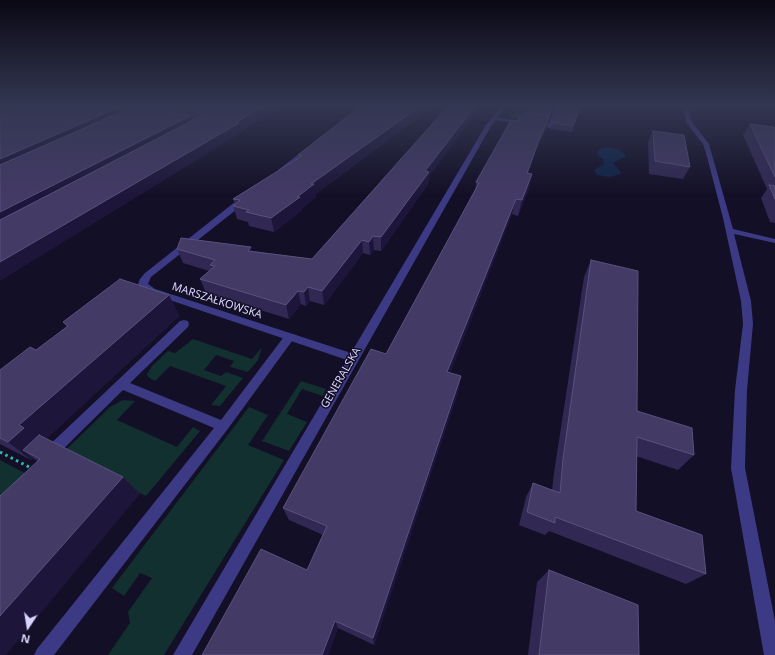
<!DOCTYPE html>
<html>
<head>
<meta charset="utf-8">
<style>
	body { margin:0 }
	#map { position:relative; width:775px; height:655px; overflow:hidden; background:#130f26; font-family:"Noto Sans",sans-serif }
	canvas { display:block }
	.north { position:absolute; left:8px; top:607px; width:40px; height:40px; -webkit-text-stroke:3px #130f26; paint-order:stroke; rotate:192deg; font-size:11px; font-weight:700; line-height:16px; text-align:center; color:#d9d4ff }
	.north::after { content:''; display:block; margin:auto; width:14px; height:18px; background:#d9d4ff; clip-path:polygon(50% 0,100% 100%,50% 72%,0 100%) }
</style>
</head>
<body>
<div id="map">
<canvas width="775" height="655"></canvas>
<div class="north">N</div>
</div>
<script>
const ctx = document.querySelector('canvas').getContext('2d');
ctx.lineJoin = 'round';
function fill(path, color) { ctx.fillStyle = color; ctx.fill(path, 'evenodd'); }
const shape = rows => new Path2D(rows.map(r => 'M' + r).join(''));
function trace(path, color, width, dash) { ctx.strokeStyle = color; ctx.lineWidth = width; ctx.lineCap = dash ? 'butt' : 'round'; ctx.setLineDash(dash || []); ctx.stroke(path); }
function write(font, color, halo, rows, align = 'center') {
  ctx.font = font + ' "Noto Sans",sans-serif'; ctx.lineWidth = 3; ctx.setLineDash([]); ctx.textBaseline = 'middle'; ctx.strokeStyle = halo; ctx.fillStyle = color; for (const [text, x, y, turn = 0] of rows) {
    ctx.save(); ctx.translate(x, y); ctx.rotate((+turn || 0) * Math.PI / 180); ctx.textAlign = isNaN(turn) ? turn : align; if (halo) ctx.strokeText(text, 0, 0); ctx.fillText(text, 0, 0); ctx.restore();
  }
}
const green = shape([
	[524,105,533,105,534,121,511,118,507,115,509,113,516,114],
	[193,339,252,359,262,347,258,360,248,372,230,367,234,361,216,355,204,370,221,376,226,372,243,378,220,406,211,405,226,386,170,366,155,381,148,377,147,374,152,366,168,351,175,353],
	[301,381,326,389,323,396,302,389,287,414,307,422,289,451,262,441],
	[123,400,135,401,117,420,177,447,193,427,200,431,146,496,75,461,0,538,0,460,36,479,110,407],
	[249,407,268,415,248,445,284,460,164,655,108,655,130,623,128,612,152,578,140,573,124,596,112,588]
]);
const water = shape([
	[610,147,620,150,625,154,625,157,613,163,621,172,620,174,610,177,597,175,594,170,604,164,603,159,598,156,597,152,601,148]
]);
const path = shape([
	[0,452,33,469]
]);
const service = shape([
	[557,105,561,105,553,126,550,128,490,119,493,117,548,124,557,105],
	[184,320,188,321,189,324,188,327,130,383,221,420,286,334,294,334,295,337,227,430,54,655,34,655,37,649,214,428,123,390,54,458,49,460,44,458,43,454,44,450,117,381,180,321,184,320]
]);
const minor = shape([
	[503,105,507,105,491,126,192,655,173,655,347,360,149,293,143,290,140,286,138,284,140,279,145,273,240,198,246,198,246,202,151,277,148,284,155,289,351,353,486,125,503,105],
	[683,105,687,105,692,122,709,144,733,229,775,239,775,243,734,234,751,301,753,324,747,390,745,468,775,621,775,655,764,655,731,468,735,390,743,324,741,301,723,218,706,153,703,144,686,122,683,105],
	[308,147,310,148,310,150,282,172,278,172,278,170,308,147]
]);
const wall = shape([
	[0,105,284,105,241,131,241,133],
	[362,105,315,195,316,197,302,208,302,210,274,232,249,226,248,222,237,219,233,206,235,204,233,199,299,158,298,155],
	[581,105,572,132,551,129,553,123],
	[549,119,546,129,535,153,528,174,529,189,518,216,512,214,450,373,461,376,458,392,374,645,338,628,328,655,202,655,307,570,323,535,289,520,283,508,386,354,475,191,476,182,517,121],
	[750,124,775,129,775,223,770,222,761,198,767,189,743,135],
	[653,131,690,167,683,179,649,174,648,142],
	[429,177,428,184,381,251,374,250,370,255,363,253,324,305,310,301,306,306,301,304,289,319,206,293,200,279,209,271,183,263,177,249,253,251,312,259],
	[591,260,637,411,694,455,678,470,636,456,636,511,706,574,686,584,549,531,545,535,519,525,526,497,533,483,552,490,554,473,584,277],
	[169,295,179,316,46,439,123,477,140,494,37,461,33,458,31,460,0,444,0,370,36,350,67,327,63,322],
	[549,570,639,655,528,655,537,582]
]);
const shadedWall = shape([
	[124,105,149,105,0,173,0,159],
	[266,105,284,105,241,131,241,133,0,281,0,262],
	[422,105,436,105,315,195,316,197,302,208,302,210,274,232,271,218,311,184],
	[476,105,482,105,429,177,428,184,381,251,381,237,425,171],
	[554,105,555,105,549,119,546,129,535,153,523,188,527,173,539,140],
	[190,116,194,126,0,228,0,212],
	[532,174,529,189,518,216,522,200],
	[516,199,512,214,444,388,447,372],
	[373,236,374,250,370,255,369,242],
	[362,240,363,253,324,305,322,291],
	[251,247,255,261,248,251],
	[308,287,310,301,306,306,304,292],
	[298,291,301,304,289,319,286,305],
	[169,295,179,316,42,443,23,450,33,458,31,460,8,442,19,425],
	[461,376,458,392,374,645,373,638],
	[123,477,140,494,6,655,0,655,0,616],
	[335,621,338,628,328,655,322,655]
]);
const building = shape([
	[0,105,124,105,0,159,0,105],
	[137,105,190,116,0,212,0,165,137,105],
	[166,105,266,105,236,122,239,123,0,262,0,220,205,114,203,113,166,105],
	[362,105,422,105,311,184,314,184,297,197,300,197,271,218,246,212,249,210,233,206,240,200,233,199,302,156,298,155,362,105],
	[449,105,476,105,425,171,429,172,381,237,373,236,369,242,362,240,322,291,308,287,304,292,298,291,286,305,200,279,215,266,210,265,215,260,177,249,181,238,251,247,248,251,312,259,449,105],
	[532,105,554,105,549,116,528,113,532,105],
	[562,105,581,105,573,126,553,123,556,121,562,105],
	[526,112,550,116,539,140,527,173,532,174,522,200,516,199,447,372,461,376,373,638,335,621,322,655,202,655,261,549,307,570,327,526,283,508,371,349,386,354,479,183,476,182,511,120,517,121,520,116,523,117,526,112],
	[750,124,774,127,775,129,775,177,750,124],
	[653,131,684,135,690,167,655,161,653,131],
	[769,185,775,186,775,199,769,185],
	[591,260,638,271,637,411,692,428,694,455,637,437,636,511,702,535,706,574,555,517,555,523,527,512,533,483,560,493,563,459,591,260],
	[120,279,169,295,19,425,24,428,8,442,0,438,0,370,30,347,36,350,68,326,63,322,120,279],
	[39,435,123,477,0,616,0,496,40,459,23,450,39,435],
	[549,570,638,605,639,655,539,655,549,570]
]);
const streetNames = [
	["MARSZAŁKOWSKA",217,301,18],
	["GENERALSKA",341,378,-60]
];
fill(green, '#12302f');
fill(water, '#0c2248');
trace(path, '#2fb8b0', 3, [2.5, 3.5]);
fill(service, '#3d3a85');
fill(minor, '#3d3a85');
fill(wall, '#312854');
fill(shadedWall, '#1d163a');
fill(building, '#433a66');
trace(building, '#5a527e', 1);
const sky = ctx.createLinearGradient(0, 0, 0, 196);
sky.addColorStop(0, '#0a0815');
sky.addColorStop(0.54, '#333752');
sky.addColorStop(1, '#33375200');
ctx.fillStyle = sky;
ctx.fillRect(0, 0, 775, 196);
write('11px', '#d9d4ff', '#130f26', streetNames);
</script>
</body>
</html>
